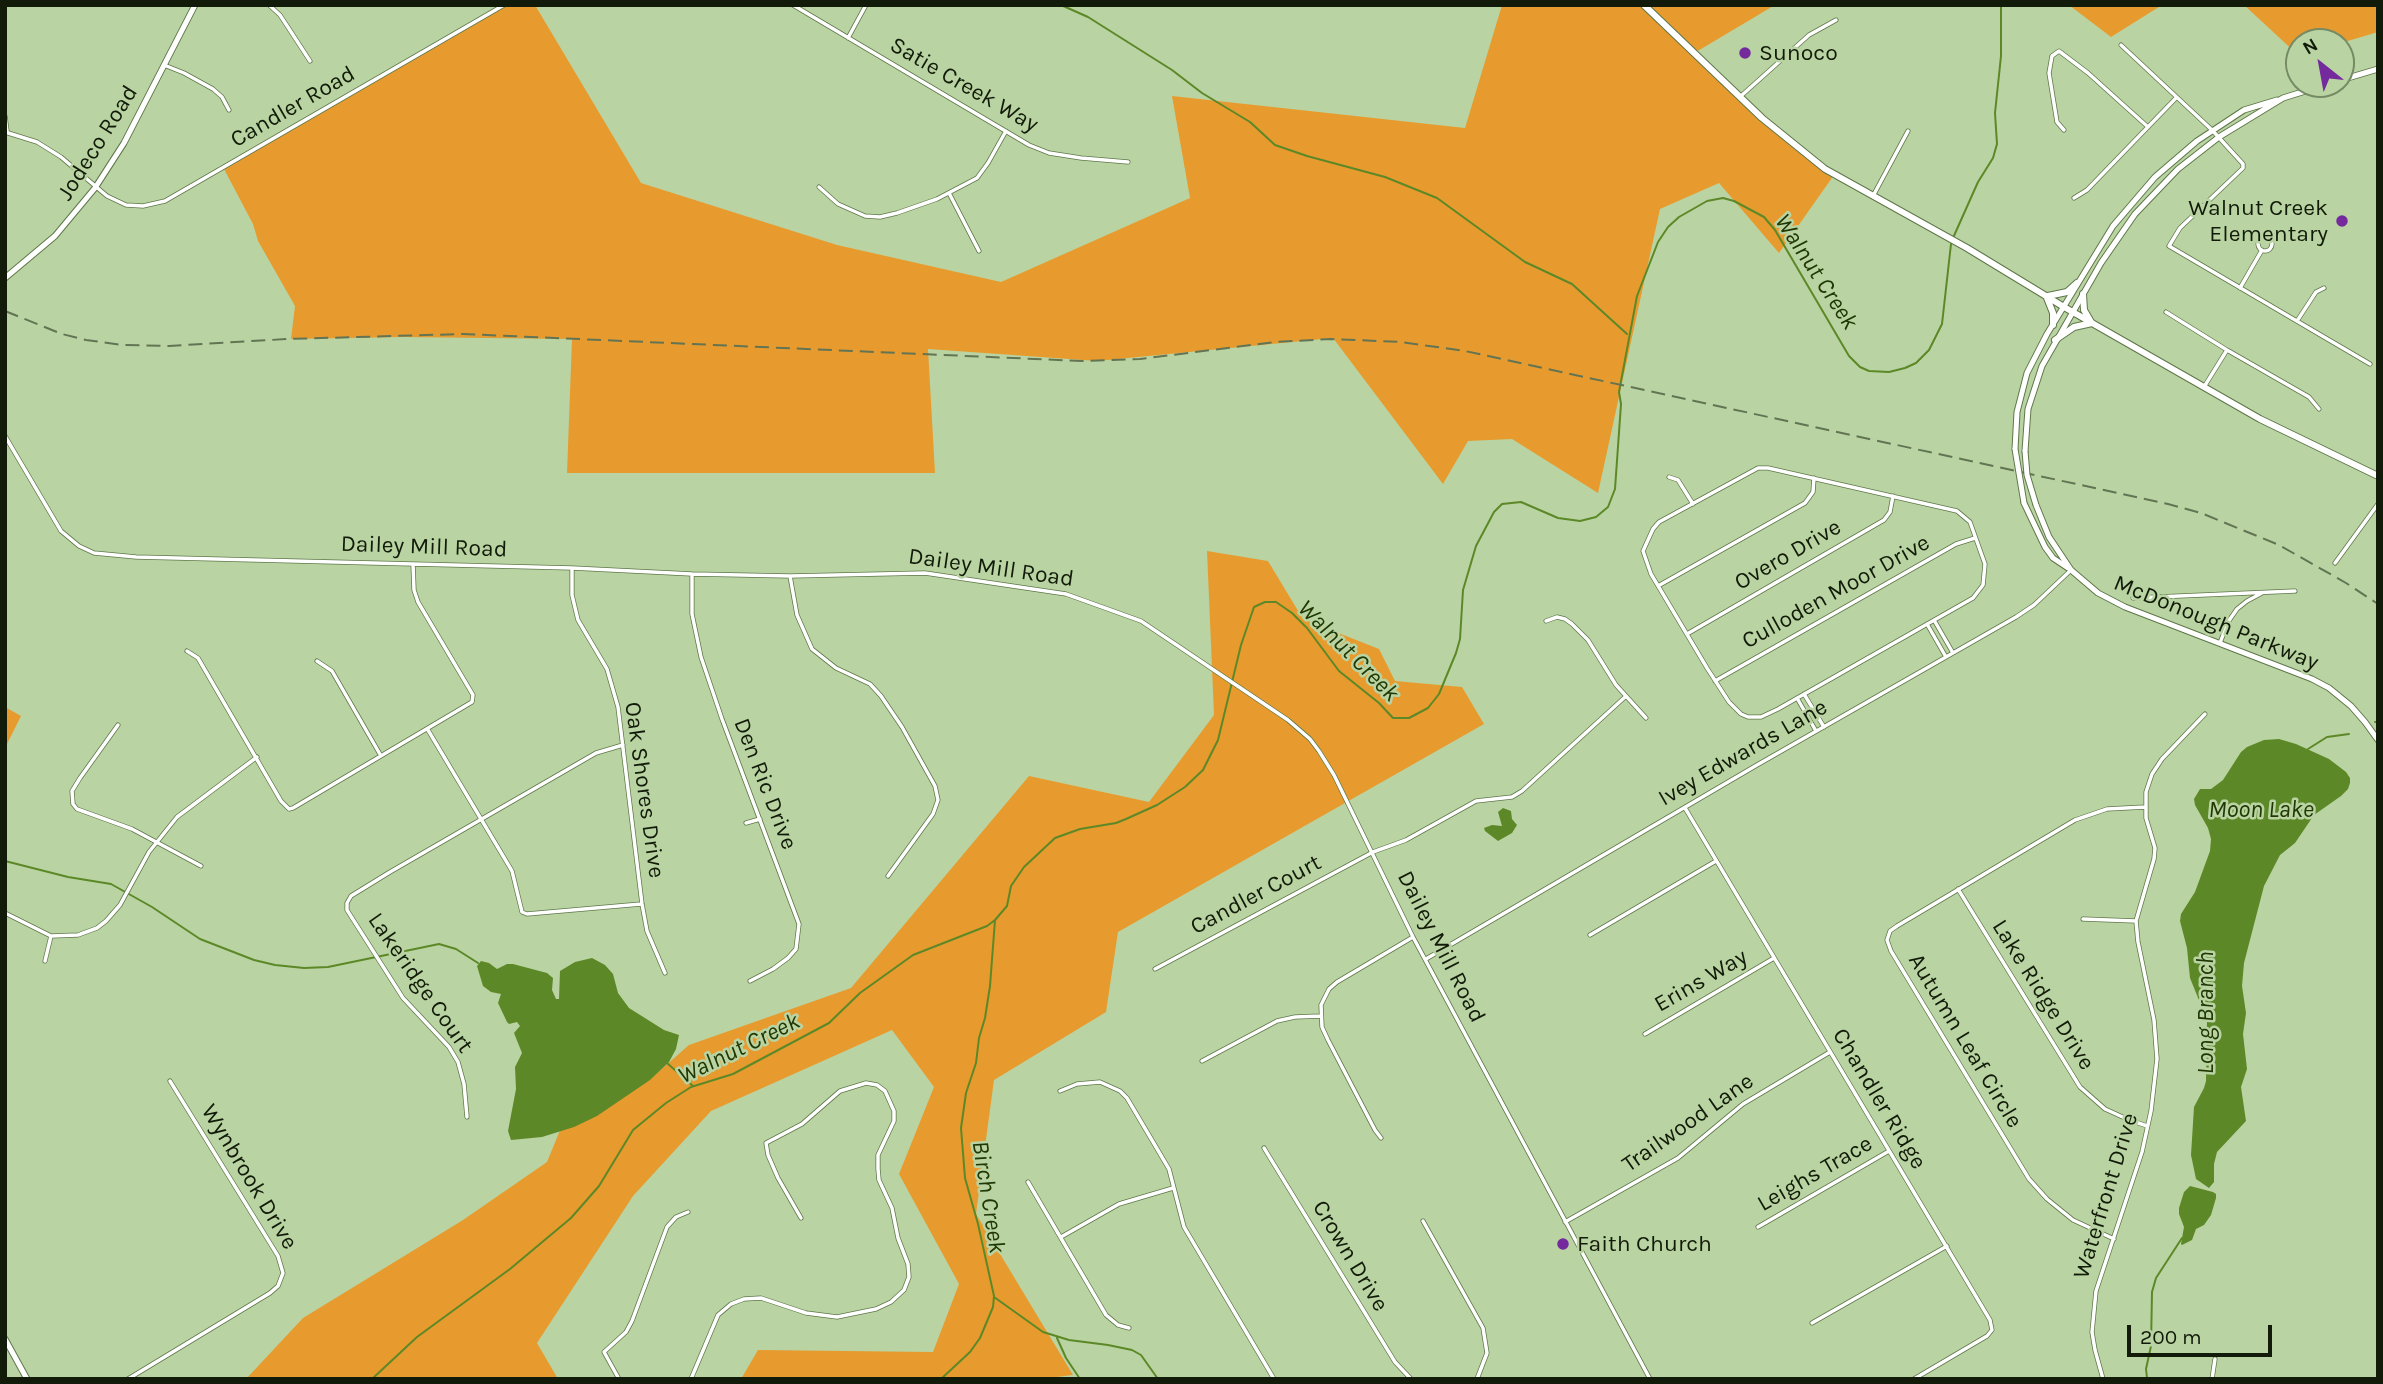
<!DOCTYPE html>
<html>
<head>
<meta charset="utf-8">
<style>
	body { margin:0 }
	#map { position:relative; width:2383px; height:1384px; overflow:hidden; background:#b9d4a2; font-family:Karla,sans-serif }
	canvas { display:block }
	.frame { position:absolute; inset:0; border:7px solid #121b09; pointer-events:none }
	.north { position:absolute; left:2285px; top:28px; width:70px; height:70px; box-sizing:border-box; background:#b9d4a2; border:2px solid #768a65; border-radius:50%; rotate:329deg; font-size:19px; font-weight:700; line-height:28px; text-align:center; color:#121b09 }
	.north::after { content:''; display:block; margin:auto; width:24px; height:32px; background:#742a9d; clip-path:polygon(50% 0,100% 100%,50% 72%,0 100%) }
	.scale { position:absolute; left:2127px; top:1325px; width:145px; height:32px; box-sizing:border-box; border:4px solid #121b09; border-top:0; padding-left:9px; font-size:21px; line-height:24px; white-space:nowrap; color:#121b09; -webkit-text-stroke:5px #b9d4a2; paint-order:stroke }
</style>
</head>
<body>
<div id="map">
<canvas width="2383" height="1384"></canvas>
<div class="frame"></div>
<div class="north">N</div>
<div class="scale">200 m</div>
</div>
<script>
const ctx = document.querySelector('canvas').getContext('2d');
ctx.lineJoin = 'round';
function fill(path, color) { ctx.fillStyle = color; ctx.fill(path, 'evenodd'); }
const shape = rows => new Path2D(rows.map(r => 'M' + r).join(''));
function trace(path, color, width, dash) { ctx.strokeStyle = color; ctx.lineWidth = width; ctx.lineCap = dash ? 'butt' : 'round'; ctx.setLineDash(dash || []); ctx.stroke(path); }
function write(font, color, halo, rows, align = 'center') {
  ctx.font = font + ' Karla,sans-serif'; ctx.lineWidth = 5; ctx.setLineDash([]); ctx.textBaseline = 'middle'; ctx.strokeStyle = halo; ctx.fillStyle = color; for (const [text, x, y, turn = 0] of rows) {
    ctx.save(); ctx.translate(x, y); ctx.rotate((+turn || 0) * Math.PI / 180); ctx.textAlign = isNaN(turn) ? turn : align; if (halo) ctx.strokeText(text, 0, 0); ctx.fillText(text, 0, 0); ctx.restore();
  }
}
const green = shape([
	[500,5,535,5,641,183,837,245,1001,282,1190,198,1172,96,1465,128,1502,5,1775,5,1696,52,1761,117,1810,161,1834,175,1779,253,1719,183,1660,209,1598,493,1512,439,1468,441,1443,484,1333,338,1097,361,928,349,935,473,567,473,572,339,402,337,291,339,295,306,258,241,253,224,224,169],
	[2069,5,2162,5,2111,37],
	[2244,5,2378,5,2378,32,2341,43,2299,42,2298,55],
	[1207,551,1268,561,1303,619,1379,649,1395,681,1462,687,1484,724,1118,932,1106,1012,994,1080,976,1214,1073,1375,1040,1379,741,1379,758,1350,933,1352,959,1284,899,1174,934,1087,892,1030,711,1111,633,1196,537,1343,558,1379,246,1379,303,1318,463,1220,547,1162,563,1123,648,1081,689,1045,851,988,1029,776,1149,802,1214,715],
	[5,707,21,716,5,748]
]);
const water = shape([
	[2279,739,2296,744,2329,759,2346,772,2350,778,2350,783,2348,789,2341,796,2314,815,2295,843,2280,855,2264,886,2244,963,2242,986,2246,1013,2243,1034,2247,1069,2241,1087,2246,1121,2217,1152,2214,1164,2214,1182,2209,1188,2196,1179,2191,1155,2194,1107,2204,1088,2206,1081,2207,1020,2190,978,2187,948,2180,921,2181,914,2195,892,2210,851,2211,839,2208,828,2195,805,2194,799,2200,789,2211,789,2223,780,2241,752,2247,747,2264,740],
	[1503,808,1511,811,1512,819,1517,825,1512,833,1498,841,1485,831,1484,828,1492,825,1502,826,1498,812],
	[592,958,605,965,613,974,618,993,629,1008,664,1030,679,1035,676,1049,669,1062,650,1080,597,1116,574,1127,542,1137,511,1140,508,1131,516,1089,515,1067,522,1053,514,1033,520,1026,517,1022,509,1024,507,1022,498,1003,501,994,491,992,483,986,477,966,481,961,489,963,497,969,507,964,513,964,547,973,553,978,552,990,556,999,559,999,560,971,575,962],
	[2190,1186,2213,1192,2216,1194,2216,1198,2211,1215,2204,1225,2196,1229,2192,1240,2182,1245,2181,1244,2184,1227,2179,1214,2179,1208,2184,1192]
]);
const stream = shape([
	[1061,5,1088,17,1172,70,1202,93,1250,122,1275,145,1307,156,1385,177,1437,198,1525,262,1572,284,1627,334],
	[1953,238,1978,182,1993,158,1997,144,1995,113,2001,56,2001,5],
	[2375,722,2378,722],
	[2308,749,2327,737,2349,734],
	[5,861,68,877,111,884,152,907,200,939,254,960,275,965,304,968,328,967,439,944,456,949,478,963],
	[667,1063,693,1086],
	[994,1297,1043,1332,1069,1340,1108,1345,1132,1350,1141,1355,1158,1379],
	[1057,1338,1066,1358,1080,1379],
	[2147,1378,2146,1369,2151,1346,2152,1292,2156,1278,2182,1238],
	[372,1379,417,1337,510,1269,571,1218,599,1186,633,1130,666,1103,691,1087,733,1074,829,1023,860,993,913,955,987,926,995,920,1007,906,1011,886,1024,867,1055,838,1080,829,1116,823,1126,819,1157,805,1185,787,1203,770,1218,740,1241,645,1254,607,1265,602,1276,602,1292,613,1307,628,1339,671,1379,703,1393,718,1409,718,1428,708,1439,694,1456,653,1460,639,1463,590,1476,546,1494,512,1502,504,1521,502,1558,518,1580,521,1596,517,1608,507,1615,489,1621,404,1619,392,1637,296,1658,242,1668,227,1679,217,1707,201,1723,198,1734,201,1764,217,1775,230,1849,356,1860,367,1869,371,1889,372,1905,368,1916,363,1929,350,1942,324,1951,244],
	[941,1379,970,1352,980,1338,993,1307,994,1296,978,1224,965,1178,961,1128,966,1093,976,1063,979,1038,985,1018,990,986,995,920]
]);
const minor = shape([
	[269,5,280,15,310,61],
	[793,5,1029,145,1049,153,1081,158,1128,162],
	[848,38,866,5],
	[2121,45,2212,130,2243,164,2243,168,2180,228,2169,246,2370,364],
	[164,65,184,73,213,89,222,97,229,110],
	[1741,96,1809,35,1836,20],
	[5,116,7,131],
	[2064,130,2057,122,2049,73,2052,56,2059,51,2088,73,2148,127],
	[5,132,37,142,61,157,107,196,126,205,143,206,165,201,504,5],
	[819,187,838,204,865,216,880,217,897,213,937,199,977,178,988,163,1006,131],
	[949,193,979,251],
	[1873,196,1908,131],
	[2074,198,2087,190,2176,98],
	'2258 244a7 7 0 1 1 14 0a7 7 0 1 1-14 0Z',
	[2240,288,2262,250],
	[2166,312,2227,350,2204,387],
	[2297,321,2316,292,2324,288],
	[2227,350,2309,397,2319,409],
	[5,436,61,531,79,546,94,553,136,557,572,568,692,574,790,576,925,573,1066,594,1141,621,1288,720,1310,739,1319,751,1334,775,1413,937,1650,1379],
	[1758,468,1768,468,1957,511,1970,522,1985,564,1983,585,1973,598,1778,709,1761,717,1748,717,1741,714,1729,702,1707,668,1651,574,1643,551,1653,529,1659,522,1758,468],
	[1669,477,1678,480,1693,504],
	[2335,563,2378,504],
	[572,568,572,595,578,620,607,669,618,707,642,904,647,931,665,973],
	[692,574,692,614,701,657,722,719,799,924,796,949,788,958,773,969,750,981],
	[790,576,797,615,812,649,836,668,870,684,881,696,902,727,935,786,938,800,933,814,888,876],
	[1658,586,1805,503,1813,492,1814,478],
	[2133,598,2295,591],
	[1934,620,1953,653],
	[1546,621,1557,617,1565,619,1572,624,1588,640,1616,685,1646,718],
	[1927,624,1946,657],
	[1687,634,1884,520,1890,512,1893,496],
	[2220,643,2228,622,2237,609,2247,601,2262,593],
	[187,651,198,658,281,801,289,809,293,808,472,702,473,695,418,602,414,590,413,564],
	[317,661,332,671,381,756],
	[1715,681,1956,544,1975,538],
	[1804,694,1824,727],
	[1797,698,1816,731],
	[118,725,80,778,72,791,73,804,77,809,132,829,201,866],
	[428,730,512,871,522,912,527,914,641,904],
	[1685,808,1990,1320,1992,1330,1987,1336,1914,1379],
	[746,823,760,819],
	[1958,889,2080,1087,2105,1109,2127,1119,2147,1126],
	[5,913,51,936,78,935,97,928,106,921,120,905,149,852,177,817,257,757],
	[2083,919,2136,921],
	[1590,935,1716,861],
	[1426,959,1757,765,2016,617,2034,605,2071,570],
	[45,961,51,936],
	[1155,969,1373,852,1406,840,1476,801,1512,797,1522,791,1625,697],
	[1645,1034,1774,958],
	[1202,1061,1277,1021,1295,1017,1320,1016],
	[1060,1091,1077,1084,1100,1082,1120,1091,1127,1098,1169,1169,1184,1227,1274,1379],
	[467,1117,464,1084,458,1062,449,1047,403,998,347,910,347,903,351,896,390,872,596,753,623,745],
	[1381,1138,1375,1130,1328,1040,1322,1027,1321,1005,1329,989,1337,982,1413,937],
	[1264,1148,1395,1362,1411,1379],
	[1028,1182,1106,1315,1118,1325,1129,1328],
	[1423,1221,1483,1328,1487,1353,1477,1379],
	[1565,1222,1678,1158,1743,1104,1830,1052],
	[1758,1227,1889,1151],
	[1061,1237,1119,1204,1173,1188],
	[2114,1239,2073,1220,2047,1199,2029,1179,1891,951,1887,940,1890,931,1897,926,2075,820,2107,809,2145,807],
	[1812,1323,1947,1246],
	[128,1379,270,1293,278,1286,283,1273,278,1256,170,1081],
	[619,1379,604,1352,626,1332,632,1321,667,1227,676,1217,688,1212],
	[691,1379,718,1315,731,1304,744,1299,761,1298,806,1313,837,1317,876,1309,891,1302,904,1290,909,1277,908,1264,898,1238,892,1208,879,1180,878,1169,878,1155,894,1121,894,1111,885,1091,877,1085,866,1083,840,1091,802,1124,766,1143,768,1155,778,1178,801,1218],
	[2103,1379,2095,1350,2092,1332,2096,1291,2142,1152,2151,1111,2157,1059,2154,1020,2138,942,2136,921,2154,859,2155,848,2146,818,2146,792,2152,774,2162,759,2205,714],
	[2212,1379,2215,1359]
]);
const tertiary = shape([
	[2341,80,2378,69],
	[2015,449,2017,412,2027,373,2047,334,2113,226,2155,177,2197,141,2244,110,2277,100],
	[2025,451,2028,409,2042,366,2101,263,2135,214,2178,169,2219,137,2283,98,2328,84],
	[2024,503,2045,547,2053,558,2068,568],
	[2036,505,2049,537,2071,570,2098,593,2125,607,2312,679,2329,688,2351,706,2365,722,2378,740],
	[5,1339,27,1379]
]);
const secondary = shape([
	[5,278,55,236,95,188,124,143,195,5]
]);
const primary = shape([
	[1644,5,1762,118,1825,169,1967,248,2064,307,2260,419,2378,476],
	[2083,294,2084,310,2091,322],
	[2048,296,2067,292,2077,283],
	[2047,298,2053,313,2053,325],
	[2055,340,2074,327,2092,323]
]);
const rail = shape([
	[5,311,62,334,86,340,123,345,169,346,287,339,463,334,1082,361,1140,359,1275,342,1331,339,1401,342,1465,351,2168,504,2201,513,2279,545,2346,583,2378,604]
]);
const tertiaryBridge = shape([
	[2015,449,2024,503],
	[2025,451,2027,475,2036,505]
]);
const markers = [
	[1745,53,7,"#742a9d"],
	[2342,221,7,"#742a9d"],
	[1563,1244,7,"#742a9d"]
];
const poiNames = [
	["Sunoco",1759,53],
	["Walnut Creek",2328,208,"right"],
	["Elementary",2328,234,"right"],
	["Faith Church",1577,1244]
];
const streetNames = [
	["Satie Creek Way",964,85,30],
	["Candler Road",293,107,-30],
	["Jodeco Road",98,143,-58],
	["Dailey Mill Road",424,547,2],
	["Overo Drive",1788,555,-30],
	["Dailey Mill Road",991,568,8],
	["Culloden Moor Drive",1836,592,-29],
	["McDonough Parkway",2216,623,22],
	["Ivey Edwards Lane",1743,753,-30],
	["Den Ric Drive",765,784,69],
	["Oak Shores Drive",644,790,82],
	["Candler Court",1256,895,-28],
	["Dailey Mill Road",1441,947,63],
	["Erins Way",1701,981,-30],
	["Lakeridge Court",420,983,55],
	["Lake Ridge Drive",2043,995,58],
	["Autumn Leaf Circle",1965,1041,59],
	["Chandler Ridge",1879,1099,59],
	["Trailwood Lane",1688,1123,-35],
	["Leighs Trace",1815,1174,-30],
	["Wynbrook Drive",249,1177,59],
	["Waterfront Drive",2106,1196,-73],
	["Crown Drive",1350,1256,59]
];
const waterNames = [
	["Walnut Creek",1816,272,57],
	["Walnut Creek",1348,651,45],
	["Moon Lake",2261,810],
	["Long Branch",2206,1013,-90],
	["Walnut Creek",739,1049,-26],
	["Birch Creek",988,1197,81]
];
fill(green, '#e79b2e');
fill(water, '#5c8827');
trace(stream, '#5c8827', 2);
trace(minor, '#5f7749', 5);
trace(tertiary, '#5f7749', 7);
trace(secondary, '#5f7749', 7);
trace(primary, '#5f7749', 8);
trace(minor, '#fff', 3.5);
trace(tertiary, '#fff', 5);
trace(secondary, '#fff', 5);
trace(primary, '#fff', 6);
trace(rail, '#627453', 2, [14, 7]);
trace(tertiaryBridge, '#5f7749', 7, []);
trace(tertiaryBridge, '#fff', 5);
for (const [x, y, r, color] of markers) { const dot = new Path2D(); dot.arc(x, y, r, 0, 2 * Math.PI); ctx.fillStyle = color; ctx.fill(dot); trace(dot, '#b9d4a2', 2.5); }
write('23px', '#121b09', '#b9d4a2', poiNames, 'left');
write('23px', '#121b09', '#b9d4a2', streetNames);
write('italic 24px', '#213804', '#b9d4a2', waterNames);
</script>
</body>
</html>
